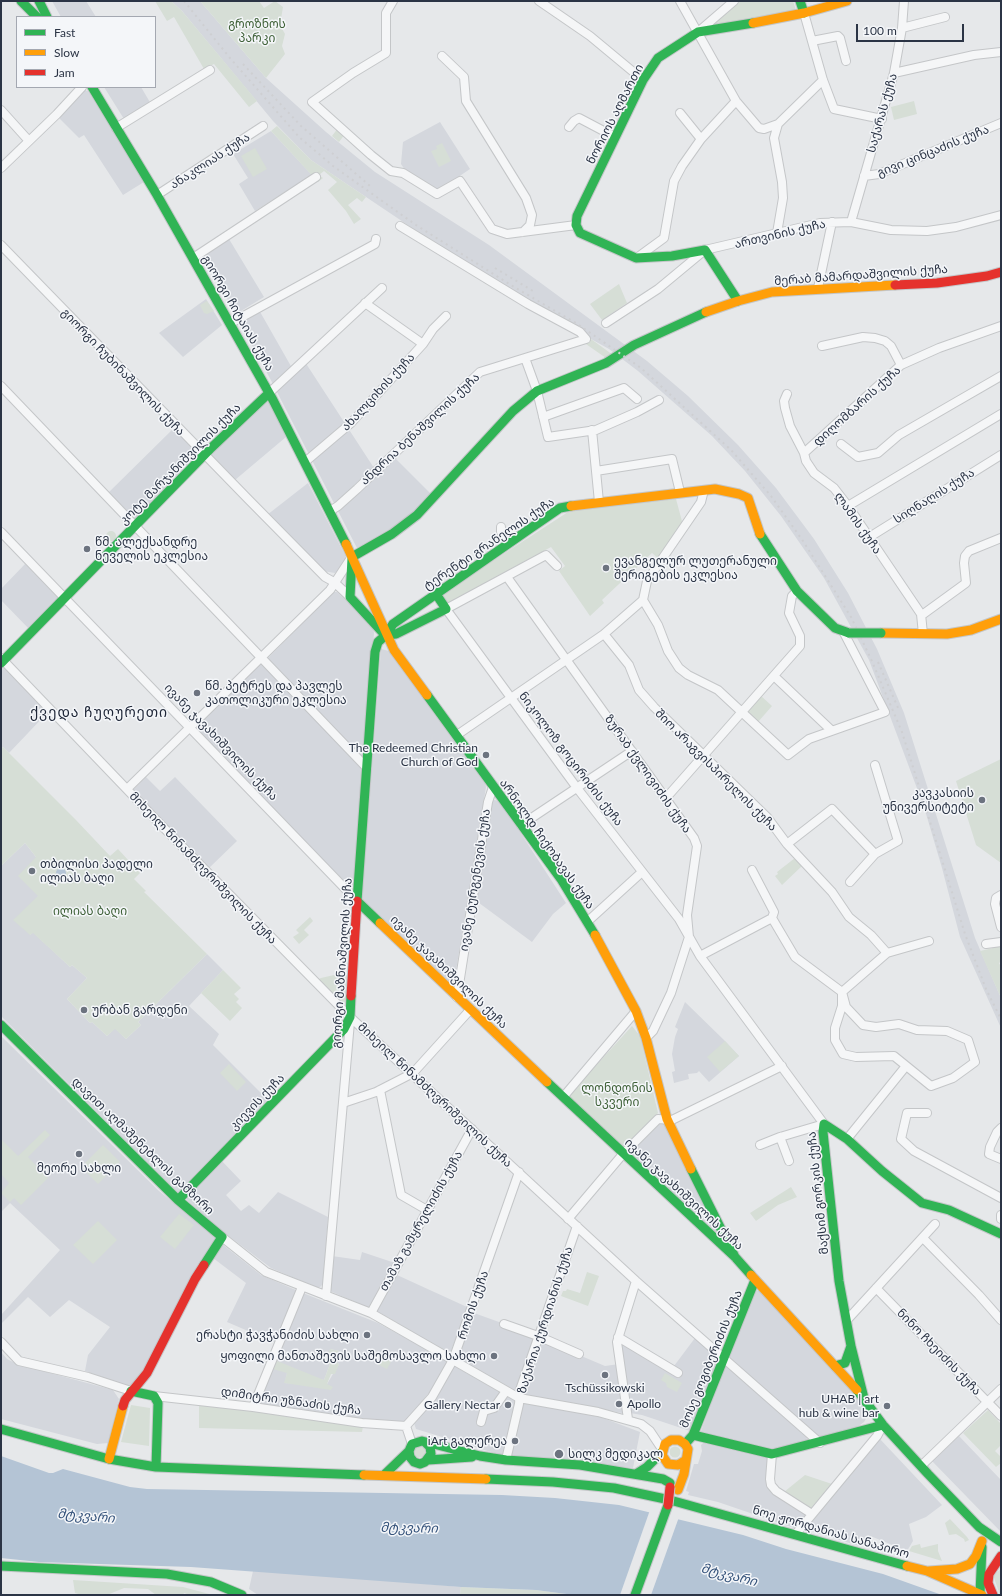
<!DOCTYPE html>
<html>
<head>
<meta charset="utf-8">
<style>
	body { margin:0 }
	#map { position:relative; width:1002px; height:1596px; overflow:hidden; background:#e6e8ea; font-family:Lato,sans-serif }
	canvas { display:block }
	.frame { position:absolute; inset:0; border:2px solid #2b3445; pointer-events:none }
	.legend { position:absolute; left:16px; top:16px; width:140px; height:72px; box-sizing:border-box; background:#f4f6f9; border:1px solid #a4a8b1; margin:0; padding:5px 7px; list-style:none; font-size:12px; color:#2b3445 }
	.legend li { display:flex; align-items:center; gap:8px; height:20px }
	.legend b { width:20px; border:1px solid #a4a8b1 }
	.scale { position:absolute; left:856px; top:24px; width:108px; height:18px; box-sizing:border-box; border:2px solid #2b3445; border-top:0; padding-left:5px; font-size:12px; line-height:14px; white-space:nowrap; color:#2b3445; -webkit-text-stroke:3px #f4f6f9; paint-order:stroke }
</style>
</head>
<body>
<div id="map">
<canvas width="1002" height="1596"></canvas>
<div class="frame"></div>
<ul class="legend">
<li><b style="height:5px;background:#30b455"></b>Fast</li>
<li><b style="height:5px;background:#ff9f0a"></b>Slow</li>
<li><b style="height:5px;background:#e5322d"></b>Jam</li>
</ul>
<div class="scale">100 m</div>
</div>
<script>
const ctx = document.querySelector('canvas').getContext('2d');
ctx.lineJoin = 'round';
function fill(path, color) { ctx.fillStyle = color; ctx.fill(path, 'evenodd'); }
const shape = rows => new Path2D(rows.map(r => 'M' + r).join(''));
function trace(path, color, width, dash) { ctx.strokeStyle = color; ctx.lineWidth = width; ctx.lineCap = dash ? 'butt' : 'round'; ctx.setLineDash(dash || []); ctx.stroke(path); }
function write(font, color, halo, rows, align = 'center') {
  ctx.font = font + ' Lato,"Noto Sans Georgian",sans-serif'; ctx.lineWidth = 3; ctx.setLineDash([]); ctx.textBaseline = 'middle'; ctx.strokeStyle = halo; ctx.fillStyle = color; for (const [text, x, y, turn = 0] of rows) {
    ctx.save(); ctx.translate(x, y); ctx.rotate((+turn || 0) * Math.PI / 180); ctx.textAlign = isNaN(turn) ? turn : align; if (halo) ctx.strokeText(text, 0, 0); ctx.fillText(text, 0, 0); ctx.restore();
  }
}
const built = shape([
	[52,1,86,1,96,17,61,17],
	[171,1,200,1,266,78,326,132,375,172,489,245,647,361,688,396,738,445,776,488,814,539,848,593,877,649,904,713,975,938,1001,998,1001,1028,960,937,942,868,924,807,869,660,824,578,781,516,745,471,712,436,638,371,609,349,591,339,582,330,494,283,311,160,273,121,182,11],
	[104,87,141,87,151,104,124,119],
	[83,90,88,91,144,182,123,195,84,135,79,138,57,116],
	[440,122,470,169,436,192,405,170,401,164,403,142],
	[271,131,312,175,255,211,239,184,248,178,233,154],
	[229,239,264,297,236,314,204,258,204,253],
	[206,299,222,325,183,357,159,333],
	[259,310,292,368,273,384,240,323,239,321],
	[305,362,374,468,394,457,432,495,391,531,357,548,276,390],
	[268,399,286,437,235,480,209,457],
	[176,426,204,455,134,526,105,496],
	[308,483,345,555,345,562,335,573,323,571,267,515],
	[25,564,59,599,30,630,1,600,1,589],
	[334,592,337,592,367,620,373,627,374,633,365,757,361,758,268,658],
	[381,649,389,651,485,782,486,787,454,983,452,985,362,901],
	[260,664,264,665,365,770,356,886,347,888,196,730,197,726],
	[4,667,48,712,9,753,3,747,1,749,1,668],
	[146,777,160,791,175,777,237,841,209,868,133,790],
	[494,800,500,801,566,903,553,914,532,942,475,900,492,802],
	[25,843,36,857,38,896,30,935,33,932,70,967,72,965,87,978,67,999,90,1023,92,1022,107,1036,115,1028,126,1039,141,1025,138,1022,207,954,223,970,189,1006,219,1034,213,1045,269,1101,181,1192,177,1192,1,1016,1,866],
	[685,1002,725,1041,739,1056,709,1082,699,1071,697,1073,688,1074,689,1079,674,1083,672,1072,675,1071,672,1054,675,1037,678,1029,675,1027],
	[1,1036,159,1191,217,1238,139,1379,133,1385,128,1386,85,1371,88,1355,110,1327,69,1300,50,1317,28,1297,1,1324,1,1315,60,1250,10,1203,1,1212],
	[659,1122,664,1124,717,1233,628,1153],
	[221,1160,241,1181,226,1195,241,1211,249,1205,259,1213,278,1192,328,1217,323,1284,320,1287,315,1287,271,1268,222,1231,187,1200,187,1196],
	[222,1244,261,1275,298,1291,276,1343,227,1322,246,1283,213,1258],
	[362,1252,395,1263,369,1308,330,1291,332,1256,360,1260],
	[397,1275,467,1307,450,1354,377,1311],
	[760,1290,866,1407,868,1415,864,1422,856,1428,819,1439,729,1359,754,1292],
	[303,1293,378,1323,449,1362,433,1388,405,1422,400,1425,260,1404,259,1401],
	[330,1349,339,1351,334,1360,339,1364,327,1384,285,1383,287,1373,324,1380,330,1364],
	[474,1313,535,1335,517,1391,514,1391,458,1358],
	[695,1338,719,1360,693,1432,642,1415,630,1413,619,1345,622,1340,671,1370],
	[541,1339,605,1366,619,1364,625,1412,622,1413,524,1396,523,1394],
	[1,1352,7,1359,17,1364,113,1390,119,1399,108,1443,97,1444,1,1419],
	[725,1364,807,1438,805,1444,773,1452,700,1434],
	[454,1366,517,1402,505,1452,501,1455,416,1429,414,1423],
	[521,1403,595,1415,640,1432,633,1468,509,1455],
	[959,1436,1001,1480,1001,1532,932,1461],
	[879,1438,942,1505,926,1517,909,1524,913,1541,907,1551,868,1535,859,1546,804,1529],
	[704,1442,768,1456,768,1479,809,1514,797,1529,718,1502,688,1495,689,1492,686,1491,694,1464,698,1464,702,1451,701,1445],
	[253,1571,334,1576,461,1587,460,1595,258,1595,249,1589]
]);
const green = shape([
	[155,1,171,1,182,11,257,101,249,107,214,64,204,69,174,17,167,21],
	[200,1,259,1,264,8,275,1,283,7,280,25,285,34,282,46,285,54,266,78],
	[740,1,793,1,796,10,708,27],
	[914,101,917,114,894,120,891,107],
	[277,126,311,160,366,197,362,202,357,198,348,205,361,219,354,224,346,211,328,190,337,182,324,171,319,175,323,178,318,182,271,131],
	[338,128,345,134,339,142,332,136],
	[442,143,451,161,439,167,431,151,437,149,436,146],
	[255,148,267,169,253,177,241,156],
	[619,284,627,303,602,320,590,304],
	[207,301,214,311,207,314,204,313,200,305],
	[591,339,613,355,606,358,583,342],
	[676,499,683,525,660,560,652,553,602,600,604,603,590,616,559,571,565,566,551,547,448,603,442,594,571,510],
	'106 536a5 5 0 1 1 10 0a5 5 0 1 1-10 0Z',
	[760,695,772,706,758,722,746,711],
	[3,747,76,820,110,856,118,849,140,873,134,879,146,891,144,892,207,954,138,1022,141,1025,126,1039,115,1029,107,1036,92,1022,90,1023,67,999,87,978,72,965,70,967,33,933,30,935,13,920,38,896,18,876,36,857,25,843,1,866,1,749],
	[1001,759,1001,863,976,845,956,781],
	[795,858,802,866,782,885,775,876,778,874,777,872],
	[310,917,313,921,304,930,309,935,299,944,293,937,299,933,296,930],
	[995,941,1001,944,1001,959,999,964,1001,965,1001,998,980,951,993,948],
	[223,970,241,988,234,994,239,999,236,1002,242,1008,230,1021,201,993],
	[334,975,350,975,346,1008,317,980,321,978],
	[632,1026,640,1036,658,1113,622,1149,568,1096],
	[725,1041,739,1056,720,1072,707,1057],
	[229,1064,246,1082,237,1091,220,1073],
	[45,1130,50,1135,28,1157,48,1178,21,1205,14,1198,10,1202,1,1193,9,1183,1,1174,1,1139,18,1156],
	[103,1145,120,1162,98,1184,81,1167],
	[791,1187,797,1197,778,1205,756,1221,750,1213],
	[179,1214,194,1225,175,1249,160,1237],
	[98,1221,117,1240,93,1264,73,1245],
	[587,1272,599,1276,588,1306,561,1296,563,1291,566,1291,567,1289,580,1293],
	[330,1349,339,1351,334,1360,339,1364,335,1374,331,1374,327,1384,333,1387,331,1390,284,1383,287,1373,273,1369,277,1361,324,1380,330,1364,325,1361],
	[383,1353,393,1358,387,1369,377,1364],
	[665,1373,682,1383,677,1392,667,1387,666,1383,661,1380],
	[199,1403,363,1426,362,1432,199,1428],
	[131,1405,150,1408,149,1446,121,1442],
	[988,1410,1001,1424,1001,1445,995,1451,1001,1457,1001,1463,996,1467,963,1433],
	'414.5 1452a5.5 5.5 0 1 1 11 0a5.5 5.5 0 1 1-11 0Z',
	'669.5 1452a5.5 5.5 0 1 1 11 0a5.5 5.5 0 1 1-11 0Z',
	[805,1475,832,1484,810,1509,784,1492],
	[950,1519,967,1537,969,1540,965,1542,964,1539,956,1534,949,1535,945,1523],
	[920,1544,921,1548,938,1544,938,1551,942,1561,909,1551,912,1546],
	[1001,1569,1001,1595,1000,1595,993,1575],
	[73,1580,183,1587,213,1595,190,1595,184,1593,183,1595,156,1595,148,1589,124,1588,107,1595,82,1595,75,1593],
	[461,1587,536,1590,574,1595,460,1595]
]);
const water = shape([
	'56 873a5 5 0 1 1 10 0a5 5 0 1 1-10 0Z',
	[1,1456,49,1473,53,1473,63,1469,130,1487,147,1489,502,1495,555,1498,619,1505,743,1535,786,1549,883,1574,942,1595,574,1595,536,1590,461,1587,191,1567,39,1562,1,1558]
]);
const pier = shape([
	[650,1510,679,1517,651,1595,620,1595]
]);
const street = shape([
	[393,1,386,13,386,53,353,73,312,102,371,155,391,171,403,173,437,194,460,181,492,229,507,234,576,225],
	[539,1,590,36,643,80],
	[680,1,736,101,759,128,764,129,778,124,823,80],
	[804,13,823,80,834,109,882,119],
	[902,28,945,17],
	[698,32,734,1],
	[812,41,838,36,840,38,846,61],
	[442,56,464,77,466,101,526,198,532,215,530,225,523,232],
	[894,73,974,55,1001,52],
	[1,110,29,141],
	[680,113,701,139],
	[569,127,574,121,579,118,615,137],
	[116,128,210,70],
	[1,168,57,114,82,87],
	[864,176,879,174,1001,123],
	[157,195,263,126],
	[851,222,894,73,902,28,904,1],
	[777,233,783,198,782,182,774,138,778,124],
	[1,245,249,500,325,577,334,582,350,597],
	[638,257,664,238,674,181,682,166,701,139,736,101],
	[193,258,316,177],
	[818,288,832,222],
	[365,303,423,344],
	[231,323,375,244,376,239],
	[606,323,658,289,705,250,820,223,851,222,891,230,927,231,956,227,1001,215],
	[822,346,863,337,875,338,885,341,891,346,901,365],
	[525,358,537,391,548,437,596,430,637,412,659,400],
	[1,386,367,768],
	[269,393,382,288],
	[787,394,784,401,785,408,790,426,804,453,806,461,814,473,834,488,848,506,921,614,923,634],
	[543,417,624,388,637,399],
	[592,430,599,502],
	[841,444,858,457,878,453,899,435,1001,376],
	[804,453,901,365,939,348,1001,326],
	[305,462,351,423,423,344,433,329,446,316],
	[596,471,672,459,680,492],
	[848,506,1001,414],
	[330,511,338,506,357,489,480,372,586,339,580,332,528,304,400,226],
	[501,527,501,532,510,543],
	[1,532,357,901],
	[868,538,1001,455],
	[557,566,546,555,446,609,577,788,679,919,700,956,824,1124,780,1137,760,1145],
	[507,577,694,838,697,846,687,915,689,937,671,993,653,1031,646,1038],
	[643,600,658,625,668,651,679,668,688,675,718,690,788,755,809,739,885,712,844,633],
	[643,600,647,581,701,502,704,490],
	[922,615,966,583,964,563,965,556,969,551,1001,538],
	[604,634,629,665,639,690,654,707,767,817,787,844,832,892,849,917,871,935,887,953],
	[1,658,163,827,350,1017,636,1281,820,1443],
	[774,676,831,730],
	[457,735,604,634,643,600],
	[875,765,898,841,875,854],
	[127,789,330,590,351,558],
	[666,798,800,646,800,636,789,613,792,596,797,591],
	[521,825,632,751],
	[787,844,832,809,875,854,850,882],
	[752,870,774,912,772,918],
	[1001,895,996,898,995,904,1001,927],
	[772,918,795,957,842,992,846,1007,863,1025,876,1027,899,1024,917,1030,947,1031,968,1040,975,1062,953,1078,931,1086,894,1056,856,1057,843,1054,835,1040,835,1028,842,1006,842,992,887,953,929,941],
	[587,922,642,872],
	[986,944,1001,942],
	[700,956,772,918],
	[457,997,488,802,493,787],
	[380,1090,401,1195,427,1210],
	[564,1096,636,1011],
	[343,1103,376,1092,413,1073,470,1010],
	[927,1113,907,1113,901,1139,914,1151,1001,1198],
	[1001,1128,997,1132,990,1147,989,1154,1001,1159],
	[780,1137,789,1161],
	[847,1139,906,1066],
	[1001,1215,1001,1219],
	[568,1219,623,1154,658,1119,672,1120,782,1066],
	[222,1237,266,1272,371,1313,519,1398,598,1412,641,1424,650,1431,662,1449],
	[923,1238,979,1295,1001,1320],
	[876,1288,1001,1416],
	[326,1296,350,1022],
	[371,1313,472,1129],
	[847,1320,935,1224],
	[504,1324,538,1336,579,1354],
	[618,1337,678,1373],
	[1,1342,19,1361,88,1377,131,1391],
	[154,1396,253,1407,362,1423,406,1426],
	[253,1407,302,1287],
	[628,1419,617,1342,636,1281],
	[481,1422,484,1411,494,1408,506,1391],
	[406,1426,432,1397,453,1360,519,1172],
	[406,1426,412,1444],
	[772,1454,770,1479,771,1485,776,1491,812,1514],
	[506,1460,519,1404,520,1390,577,1226],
	[921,1466,1001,1389],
	[795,1535,877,1436,883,1425]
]);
const fast = shape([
	[21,1,37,17],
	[39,1,47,17],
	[800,1,804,13],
	[92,87,157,195,273,400,346,544],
	[738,301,705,250,672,256,636,258,580,233,576,225,577,216,643,80,658,58,698,32,753,23],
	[760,534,797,591,835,628,849,633],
	[352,557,392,534,417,515,513,411,537,391,606,363,634,345,706,312],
	[352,558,350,597,385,635],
	[436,594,446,609,396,634,386,635,393,624,528,530,560,508,571,506],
	[1,663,210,449,269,393],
	[427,695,561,879,595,935],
	[380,923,357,901,375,652,378,642,386,635],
	[1,1025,178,1200,222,1237,204,1265],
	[547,1082,735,1257,751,1275],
	[691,1169,735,1257],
	[178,1200,344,1029,350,1017,351,996],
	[835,1366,845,1363,851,1346],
	[857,1390,883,1425,928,1474,979,1527,1001,1542],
	[131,1391,154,1396,158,1403,156,1467],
	[864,1398,851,1346,839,1281,823,1132,824,1124,847,1139,882,1171,922,1203,949,1210,1001,1234],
	[1,1429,109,1459,156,1467,364,1475],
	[693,1435,772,1454,883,1425],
	[685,1444,693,1435,755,1280],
	[409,1451,410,1457,414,1462,420,1464,425,1462,431,1454,430,1447,425,1442],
	[428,1460,472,1457],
	[636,1474,647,1467,662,1452],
	[384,1475,409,1451,412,1444,422,1441,480,1456,506,1460,580,1465,663,1479,670,1483],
	[486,1479,553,1482,614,1488,670,1500,907,1566],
	[1,1566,167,1574,211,1582,242,1595],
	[980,1594,982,1547],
	[635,1595,668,1505]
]);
const slow = shape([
	[753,23,804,13,847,1],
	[706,312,738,301,772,292,895,285],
	[571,506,715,489,739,494,748,498,760,534],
	[346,544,394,650,427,695],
	[881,633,947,634,971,630,1001,619],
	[380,923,547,1082],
	[595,935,636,1011,646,1038,667,1119,691,1169],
	[751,1275,857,1390],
	[109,1459,123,1406],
	[364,1475,486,1479],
	[678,1490,684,1474,688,1449,685,1444,679,1440,671,1440,665,1444,662,1455,668,1464,678,1465,686,1460],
	[907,1566,927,1571,982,1595],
	[929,1571,957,1569,970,1564,976,1556,982,1541]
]);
const jam = shape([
	[895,285,937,283,987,276,1001,272],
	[351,996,357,901],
	[123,1406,125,1400,147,1373,195,1279,204,1265],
	[993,1595,988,1583,989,1574,1001,1556]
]);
const rail = shape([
	[184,1,230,58,299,137,333,166,416,225,514,287,576,323,641,368,731,450,771,496,803,541,851,617,871,659,902,732,965,934,986,989,1001,1019],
	[243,64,301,126,370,186],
	[495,268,533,291],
	[878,662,899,710]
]);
const fastBridge = shape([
	[849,633,881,633]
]);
const jamBridge = shape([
	[668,1505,670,1487]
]);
const markers = [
	[87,549,4,"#6c737f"],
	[606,568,4,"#6c737f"],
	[197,693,4,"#6c737f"],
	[486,755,4,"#6c737f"],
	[982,800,4,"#6c737f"],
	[32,871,4,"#6c737f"],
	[84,1010,4,"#6c737f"],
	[79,1154,4,"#6c737f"],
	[367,1335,4,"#6c737f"],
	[494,1356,4,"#6c737f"],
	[605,1375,4,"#6c737f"],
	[619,1404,4,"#6c737f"],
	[508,1405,4,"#6c737f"],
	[887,1406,4,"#6c737f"],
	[515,1441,4,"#6c737f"],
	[559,1454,5,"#6c737f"]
];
const parkNames = [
	["გროზნოს",257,24],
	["პარკი",257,38],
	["ილიას ბაღი",90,911],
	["ლონდონის",617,1088],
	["სკვერი",617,1102]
];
const streetNames = [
	["საქარას ქუჩა",882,113,-74],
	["ნორიოს აღმართი",615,114,-63],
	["გივი ცინცაძის ქუჩა",933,151,-22],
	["ანაკლიას ქუჩა",210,161,-33],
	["ართვინის ქუჩა",780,234,-13],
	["მერაბ მამარდაშვილის ქუჩა",861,275,-4],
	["გიორგი ჩიტაიას ქუჩა",238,313,60],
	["გიორგი ჩუბინაშვილის ქუჩა",123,372,46],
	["ახალციხის ქუჩა",378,392,-47],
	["დიღომბარის ქუჩა",857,406,-42],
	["ანდრია ბენაშვილის ქუჩა",420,429,-43],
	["კოტე მარჯანიშვილის ქუჩა",180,464,-45],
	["სიღნაღის ქუჩა",934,496,-32],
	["ლამის ქუჩა",858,523,55],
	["ტერენტი გრანელის ქუჩა",489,544,-34],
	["ივანე ჯავახიშვილის ქუჩა",221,742,46],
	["ნიკოლოზ გოცირიძის ქუჩა",571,759,53],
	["შიო არაგვისპირელის ქუჩა",716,770,45],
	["ზურაბ ქვლივიძის ქუჩა",648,774,55],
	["არნოლდ ჩიქობავას ქუჩა",547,844,55],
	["მიხეილ წინამძღვრიშვილის ქუჩა",203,868,46],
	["ივანე ტურგენევის ქუჩა",475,880,-81],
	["გიორგი მაზნიაშვილის ქუჩა",342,963,-86],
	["ივანე ჯავახიშვილის ქუჩა",449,972,44],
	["მიხეილ წინამძღვრიშვილის ქუჩა",435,1095,43],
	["კიევის ქუჩა",257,1102,-46],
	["დავით აღმაშენებლის გამზირი",143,1146,44],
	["მაქსიმ გორკის ქუჩა",818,1193,-96],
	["ივანე ჯავახიშვილის ქუჩა",684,1194,43],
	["თამაზ გამყრელიძის ქუჩა",421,1221,-61],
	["რომის ქუჩა",473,1305,-71],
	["ზაქარია ქურდიანის ქუჩა",545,1320,-72],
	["ნინო ჩხეიძის ქუჩა",939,1352,46],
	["მოსე გოგიბერიძის ქუჩა",711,1359,-68],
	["დიმიტრი უზნაძის ქუჩა",291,1401,8],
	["ნოე ჟორდანიას სანაპირო",831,1532,16]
];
const poiNames = [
	["წმ. ალექსანდრე",95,542],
	["ნეველის ეკლესია",95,556],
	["ევანგელურ ლუთერანული",614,561],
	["შერიგების ეკლესია",614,575],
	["წმ. პეტრეს და პავლეს",205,686],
	["კათოლიკური ეკლესია",205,700],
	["The Redeemed Christian",478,748,"right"],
	["Church of God",478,762,"right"],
	["კავკასიის",974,793,"right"],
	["უნივერსიტეტი",974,807,"right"],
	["თბილისი პადელი",40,864],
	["ილიას ბაღი",40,878],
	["ურბან გარდენი",92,1010],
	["მეორე სახლი",79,1168,"center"],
	["ერასტი ჭავჭანიძის სახლი",359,1335,"right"],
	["ყოფილი მანთაშევის საშემოსავლო სახლი",486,1356,"right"],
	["Tschüssikowski",605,1388,"center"],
	["UHAB | art",879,1399,"right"],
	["hub & wine bar",879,1413,"right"],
	["Apollo",627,1404],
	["Gallery Nectar",500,1405,"right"],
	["iArt გალერეა",507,1441,"right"],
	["სილკ მედიკალ",568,1454]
];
const waterNames = [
	["მტკვარი",86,1516,5],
	["მტკვარი",409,1528,1],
	["მტკვარი",729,1575,14]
];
const quarterNames = [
	["ქვედა ჩუღურეთი",99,712]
];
fill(built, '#d4d7dd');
fill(green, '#d6ded6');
fill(water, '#b4c4d5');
fill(pier, '#e6e8ea');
trace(street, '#c4c6c8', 10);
trace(fast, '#c4c6c8', 11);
trace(slow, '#c4c6c8', 11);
trace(jam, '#c4c6c8', 11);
trace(street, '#f5f6f7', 8);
trace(fast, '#30b455', 9);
trace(slow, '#ff9f0a', 9);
trace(jam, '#e5322d', 9);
trace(rail, '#cecfd2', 2, [2, 4]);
trace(fastBridge, '#c4c6c8', 11, []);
trace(jamBridge, '#c4c6c8', 11, []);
trace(fastBridge, '#30b455', 9);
trace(jamBridge, '#e5322d', 9);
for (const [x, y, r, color] of markers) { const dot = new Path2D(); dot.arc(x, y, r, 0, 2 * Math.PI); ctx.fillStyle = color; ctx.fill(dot); trace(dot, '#f4f6f9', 1.5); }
write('12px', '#3f6138', '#f4f6f9', parkNames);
write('12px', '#2b3445', '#f4f6f9', streetNames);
write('12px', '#2b3445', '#f4f6f9', poiNames, 'left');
write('italic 13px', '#34527a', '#f4f6f9', waterNames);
ctx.letterSpacing = '1px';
write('14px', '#1d2536', '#f4f6f9', quarterNames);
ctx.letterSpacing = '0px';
</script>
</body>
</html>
